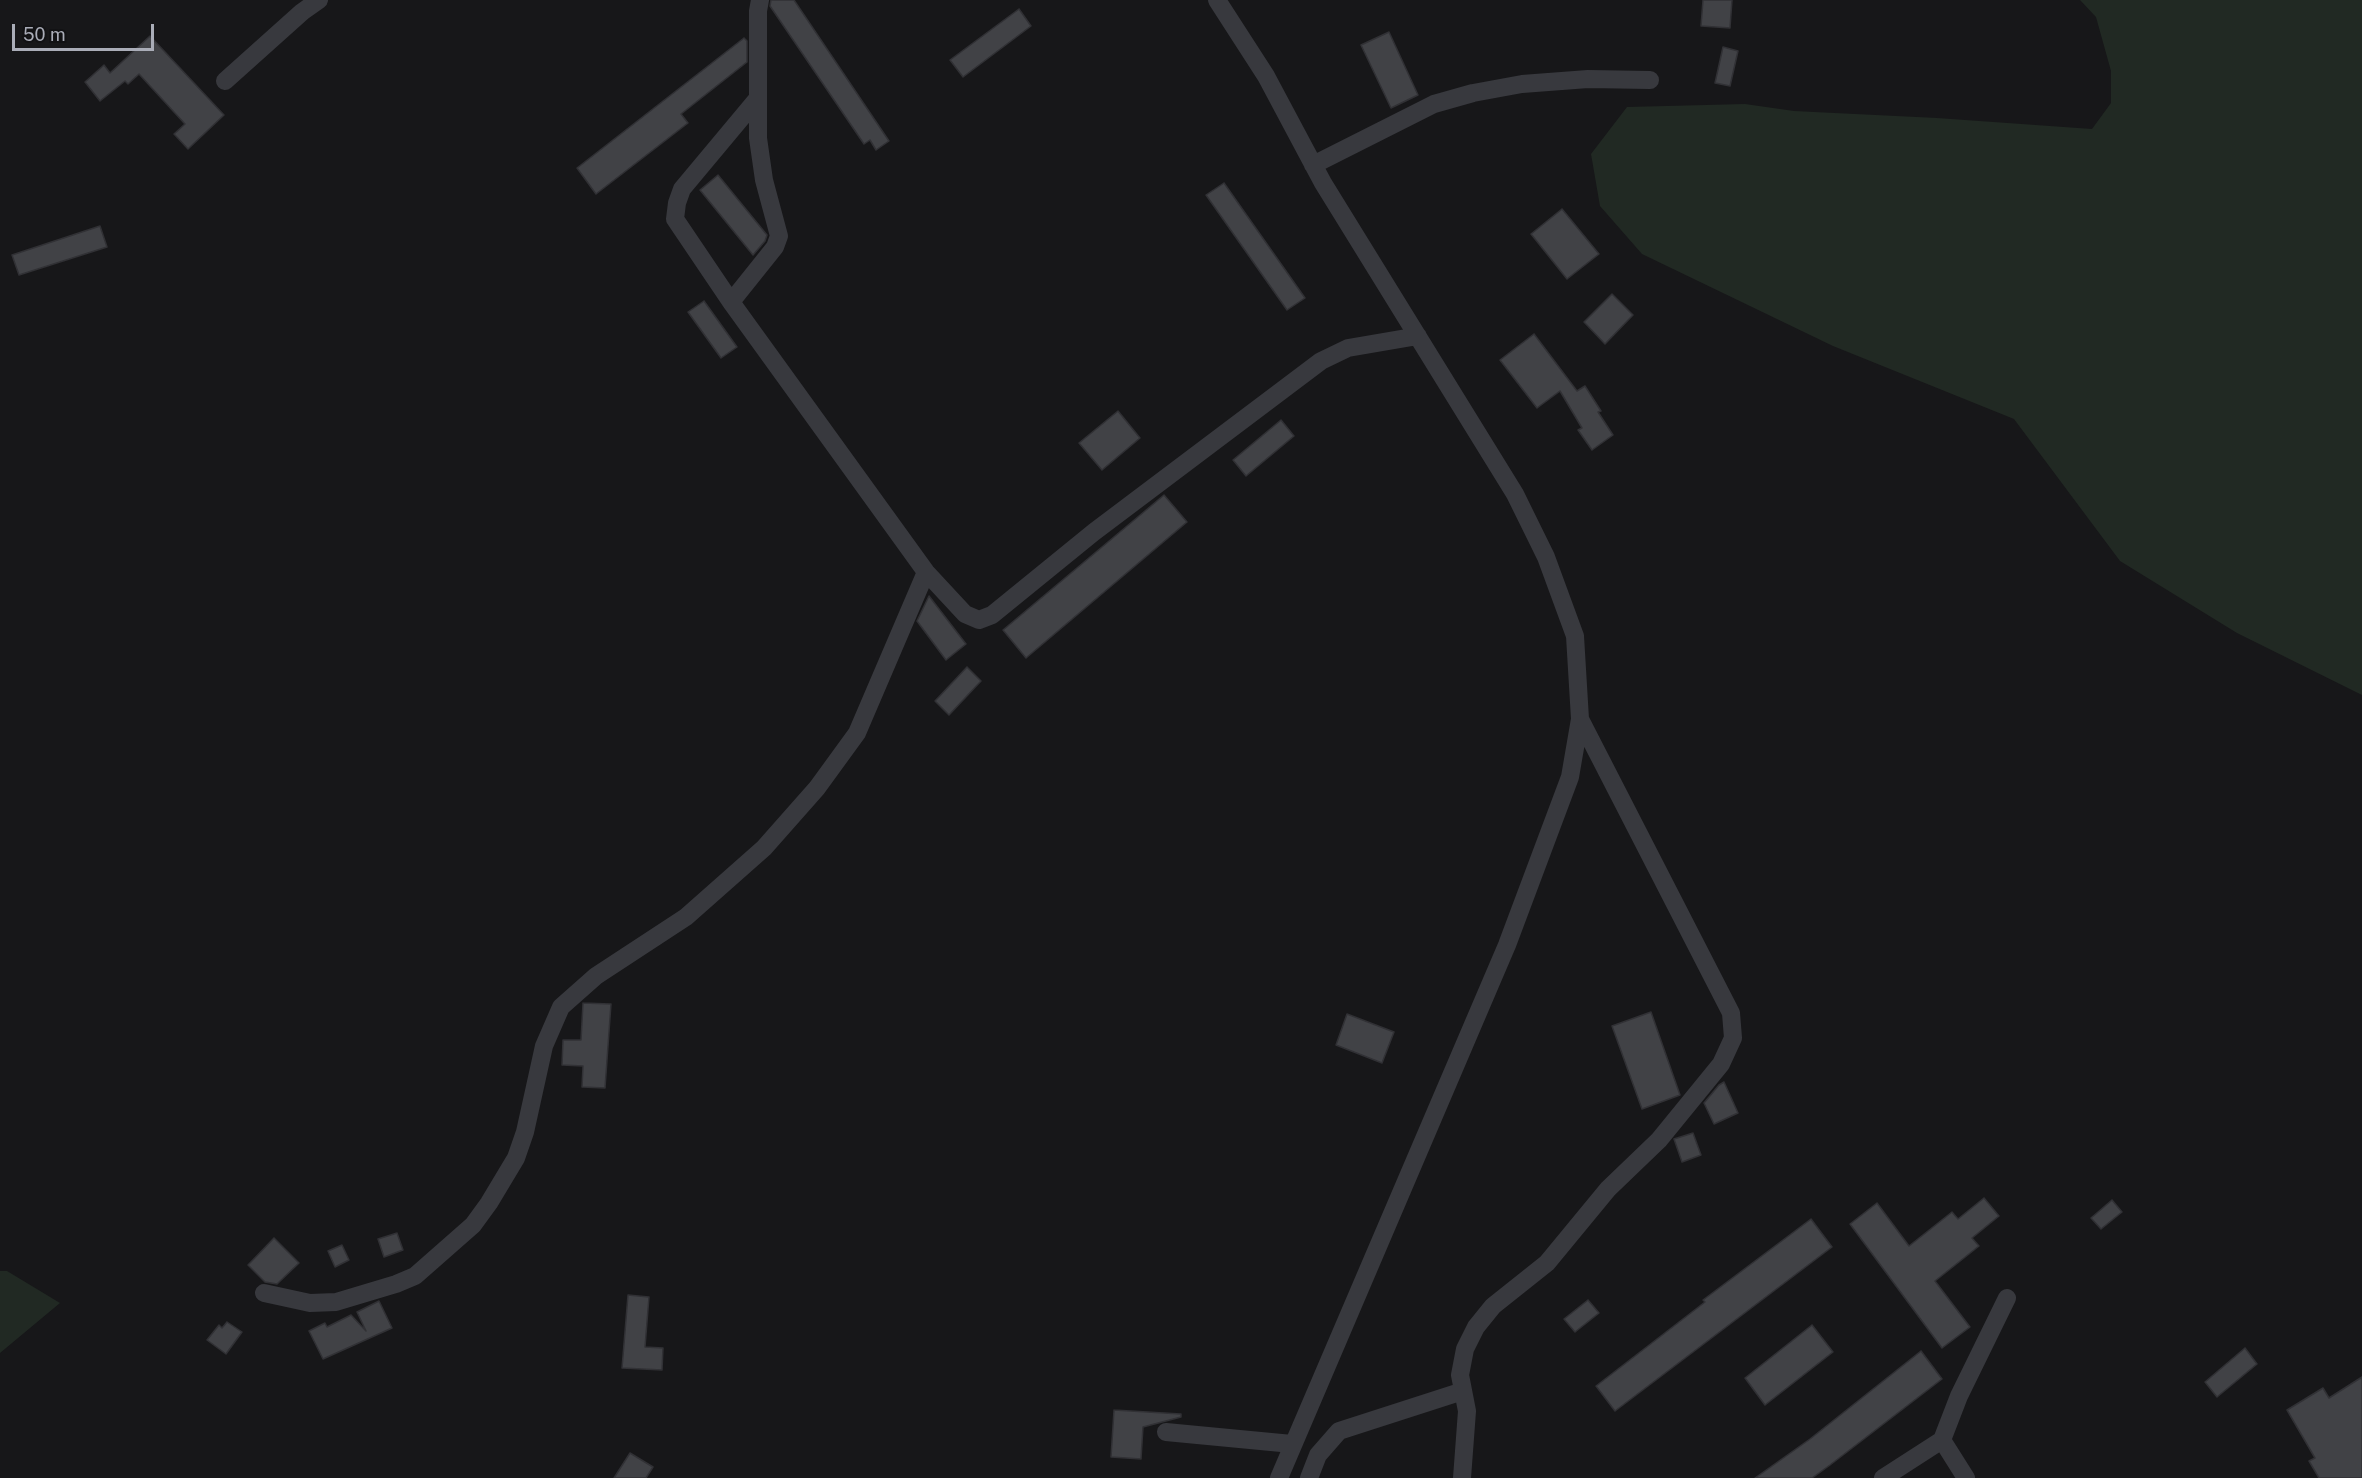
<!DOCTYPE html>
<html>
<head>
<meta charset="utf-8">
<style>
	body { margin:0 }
	#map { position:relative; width:2362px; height:1478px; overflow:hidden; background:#171719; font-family:"Public Sans",sans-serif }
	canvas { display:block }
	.scale { position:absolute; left:12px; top:24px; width:142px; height:27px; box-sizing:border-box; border:3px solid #aaadb8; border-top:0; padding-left:8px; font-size:18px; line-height:21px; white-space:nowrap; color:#aaadb8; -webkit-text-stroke:4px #121214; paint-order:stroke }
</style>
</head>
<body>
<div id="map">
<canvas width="2362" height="1478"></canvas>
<div class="scale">50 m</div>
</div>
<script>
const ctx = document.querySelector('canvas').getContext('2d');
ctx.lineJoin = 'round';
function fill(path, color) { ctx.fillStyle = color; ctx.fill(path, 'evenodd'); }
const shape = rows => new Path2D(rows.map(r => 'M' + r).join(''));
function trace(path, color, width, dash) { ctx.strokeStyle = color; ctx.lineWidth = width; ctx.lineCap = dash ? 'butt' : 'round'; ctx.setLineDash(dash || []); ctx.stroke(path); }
const green = shape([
	[2080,0,2362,0,2362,695,2237,633,2120,561,2014,419,1833,346,1642,254,1600,206,1591,154,1627,107,1745,104,1794,111,1937,118,2092,129,2111,103,2111,71,2096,17],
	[0,1271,7,1271,60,1303,0,1353]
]);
const building = shape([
	[771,0,794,0,889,141,876,150,870,140,864,144,770,6,771,0],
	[1703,0,1732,0,1730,28,1701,26,1703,0],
	[1019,9,1031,26,963,77,950,60,1019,9],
	[1389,32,1418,95,1391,108,1361,45,1389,32],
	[150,36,224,115,188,149,174,134,185,124,139,74,128,84,125,81,100,101,85,82,104,65,110,73,150,36],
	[744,38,747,41,747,62,681,114,688,123,596,194,577,168,744,38],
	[1723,47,1738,51,1730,86,1715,83,1723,47],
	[718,175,767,235,765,241,753,255,700,190,718,175],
	[1224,183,1305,298,1287,310,1206,195,1224,183],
	[1562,209,1599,254,1567,279,1531,234,1562,209],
	[100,226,107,247,19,275,12,255,100,226],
	[1612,294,1633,315,1605,344,1584,322,1612,294],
	[704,301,737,347,721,358,688,312,704,301],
	[1534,334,1577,391,1585,386,1601,411,1598,412,1613,435,1592,450,1578,430,1582,428,1560,391,1537,408,1500,360,1534,334],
	[1118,411,1140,438,1102,470,1079,443,1118,411],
	[1281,420,1294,436,1246,476,1233,460,1281,420],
	[1164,495,1187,522,1026,658,1003,630,1164,495],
	[929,596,966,644,946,660,917,621,929,596],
	[967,667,981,681,949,715,935,701,967,667],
	[583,1003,611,1004,605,1088,582,1087,583,1066,562,1065,563,1040,581,1040,583,1003],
	[1651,1012,1680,1095,1642,1109,1612,1026,1651,1012],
	[1347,1014,1394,1032,1382,1063,1336,1045,1347,1014],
	[1724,1082,1738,1113,1714,1124,1704,1103,1719,1085,1724,1082],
	[1693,1133,1701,1155,1682,1162,1674,1139,1693,1133],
	[1984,1198,1999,1216,1972,1238,1979,1246,1935,1281,1970,1327,1942,1348,1850,1224,1877,1203,1909,1246,1952,1212,1958,1219,1984,1198],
	[2112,1200,2122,1212,2101,1229,2091,1218,2112,1200],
	[1811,1219,1832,1247,1615,1411,1596,1386,1705,1302,1703,1300,1811,1219],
	[397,1233,403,1250,384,1257,378,1239,397,1233],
	[274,1238,299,1263,277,1284,265,1282,248,1265,274,1238],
	[342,1245,349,1260,335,1267,328,1251,342,1245],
	[628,1295,649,1297,645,1347,663,1348,662,1370,622,1368,628,1295],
	[1588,1300,1599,1313,1575,1332,1564,1319,1588,1300],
	[379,1301,392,1328,323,1359,309,1331,325,1323,327,1327,351,1315,366,1331,357,1312,379,1301],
	[227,1322,242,1332,226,1354,207,1340,219,1325,222,1328,227,1322],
	[1812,1325,1833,1352,1765,1405,1745,1378,1812,1325],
	[2245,1348,2257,1364,2217,1397,2205,1382,2245,1348],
	[1921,1351,1942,1379,1830,1465,1812,1478,1755,1478,1810,1439,1921,1351],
	[2362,1377,2362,1478,2319,1478,2309,1461,2315,1458,2287,1410,2323,1388,2329,1398,2362,1377],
	[1114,1410,1181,1414,1181,1417,1143,1427,1141,1459,1111,1457,1114,1410],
	[630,1453,653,1467,646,1478,614,1478,630,1453]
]);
const minor = shape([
	[760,0,758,11,758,138,764,180,779,236,775,247,731,302,926,572,965,614,979,620,992,615,1094,532,1321,361,1348,348,1418,336],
	[1217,0,1266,76,1323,183,1515,494,1546,557,1575,636,1580,719,1570,777,1507,945,1279,1478],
	[225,81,302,12,319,0],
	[1313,165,1434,104,1473,93,1522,84,1588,79,1650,80],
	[731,302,675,219,677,203,682,189,758,98],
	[264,1293,310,1303,336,1302,396,1284,415,1276,473,1225,489,1203,516,1158,525,1132,544,1046,561,1007,596,976,686,917,764,848,817,788,857,733,926,572],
	[1166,1432,1292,1444],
	[1309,1478,1318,1455,1339,1431,1463,1391],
	[1462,1478,1467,1411,1460,1375,1465,1349,1476,1327,1493,1306,1547,1263,1608,1189,1659,1140,1721,1064,1733,1038,1731,1013,1580,719],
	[1883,1478,1942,1440],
	[1966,1478,1942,1440,1959,1396,2007,1298]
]);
fill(green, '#212923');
fill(building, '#414246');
trace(building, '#313135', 1.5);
trace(minor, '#38393e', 18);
</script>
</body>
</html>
